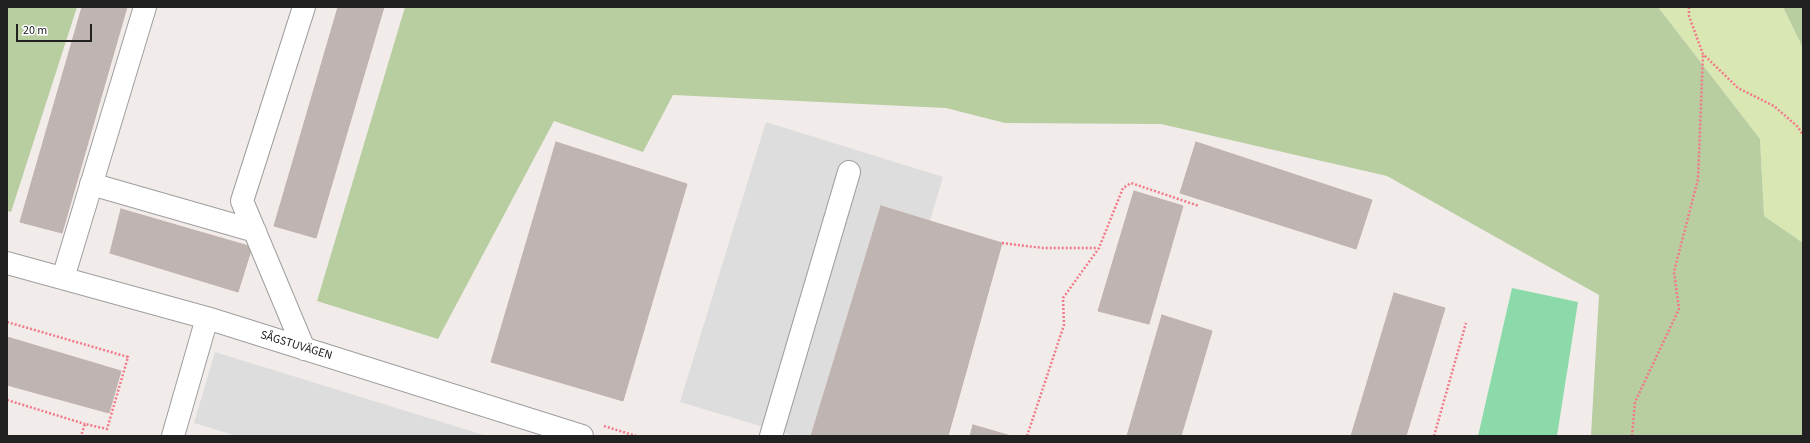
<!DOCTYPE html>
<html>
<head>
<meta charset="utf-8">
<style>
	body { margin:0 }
	#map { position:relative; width:1810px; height:443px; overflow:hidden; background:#f1ece9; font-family:"Source Sans 3",sans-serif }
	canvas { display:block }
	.frame { position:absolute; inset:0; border:8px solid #212121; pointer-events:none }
	.scale { position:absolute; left:16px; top:24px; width:76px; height:18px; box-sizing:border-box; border:2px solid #212121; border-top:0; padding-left:5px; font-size:12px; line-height:14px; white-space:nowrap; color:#212121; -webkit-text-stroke:3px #fff; paint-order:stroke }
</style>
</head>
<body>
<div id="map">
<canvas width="1810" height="443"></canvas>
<div class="frame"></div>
<div class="scale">20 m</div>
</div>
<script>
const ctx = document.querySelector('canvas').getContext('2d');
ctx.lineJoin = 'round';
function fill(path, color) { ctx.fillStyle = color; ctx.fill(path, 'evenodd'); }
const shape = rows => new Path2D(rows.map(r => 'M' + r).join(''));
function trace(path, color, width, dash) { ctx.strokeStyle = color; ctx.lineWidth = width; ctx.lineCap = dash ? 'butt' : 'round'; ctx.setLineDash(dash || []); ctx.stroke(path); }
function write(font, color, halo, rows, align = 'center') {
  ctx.font = font + ' "Source Sans 3",sans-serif'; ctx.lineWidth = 4; ctx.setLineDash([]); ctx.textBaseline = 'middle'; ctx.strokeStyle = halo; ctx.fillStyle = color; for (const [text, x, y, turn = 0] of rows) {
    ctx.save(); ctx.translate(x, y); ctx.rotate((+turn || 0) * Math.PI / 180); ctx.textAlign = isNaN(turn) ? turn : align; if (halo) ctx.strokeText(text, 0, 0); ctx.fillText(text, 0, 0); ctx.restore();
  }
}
const grass = shape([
	[1658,7,1783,7,1803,48,1803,243,1764,216,1760,139]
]);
const forest = shape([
	[7,7,77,7,11,212,7,211],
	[405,7,1658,7,1760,139,1764,216,1803,243,1803,436,1591,436,1599,295,1387,176,1161,124,1005,123,946,108,673,95,643,152,554,121,438,339,317,301],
	[1783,7,1803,7,1803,48]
]);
const pitch = shape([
	[1512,288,1578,302,1557,436,1478,436]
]);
const parking = shape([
	[766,122,943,177,930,221,881,206,811,436,794,436,680,402],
	[215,352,487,436,237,436,194,423]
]);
const building = shape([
	[82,7,127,7,62,233,20,222,82,7],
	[338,7,384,7,316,238,274,226,338,7],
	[556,142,687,184,623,401,491,362,556,142],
	[1196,142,1372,200,1356,249,1180,193,1196,142],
	[1134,191,1183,206,1149,324,1098,311,1134,191],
	[881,206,1002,243,948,436,811,436,881,206],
	[121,209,252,247,238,292,110,253,121,209],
	[1394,293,1445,308,1406,436,1351,436,1394,293],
	[1162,315,1212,331,1181,436,1127,436,1162,315],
	[7,337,121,371,109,413,7,385,7,337],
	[973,425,1011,436,970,436,973,425]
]);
const path = shape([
	[1689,7,1689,16,1703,54,1738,88,1774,106,1798,127,1803,135],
	[1002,243,1043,248,1098,248],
	[7,322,128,357,107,429,85,424,81,436],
	[7,400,85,424],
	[604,426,636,436],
	[1027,436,1064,325,1063,298,1099,248,1123,188,1131,183,1199,206],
	[1434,436,1466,323],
	[1632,436,1635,402,1679,309,1674,272,1698,179,1703,54]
]);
const minor = shape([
	[304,7,242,201,304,349],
	[91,184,255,231],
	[7,263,207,318,582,436],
	[63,278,145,7],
	[173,436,207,318],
	[771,436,849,172]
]);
const streetNames = [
	["SÅGSTUVÄGEN",296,346,17]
];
fill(grass, '#d9e7b2');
fill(forest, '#b8cda0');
fill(pitch, '#8cdaa9');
fill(parking, '#ddd');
fill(building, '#beb4b1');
trace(building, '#c2b0ac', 1);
trace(minor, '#9e9e9e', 24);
trace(path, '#f2798a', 2.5, [2, 2]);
trace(minor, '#fff', 22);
write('12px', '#212121', '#fff', streetNames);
</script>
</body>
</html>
